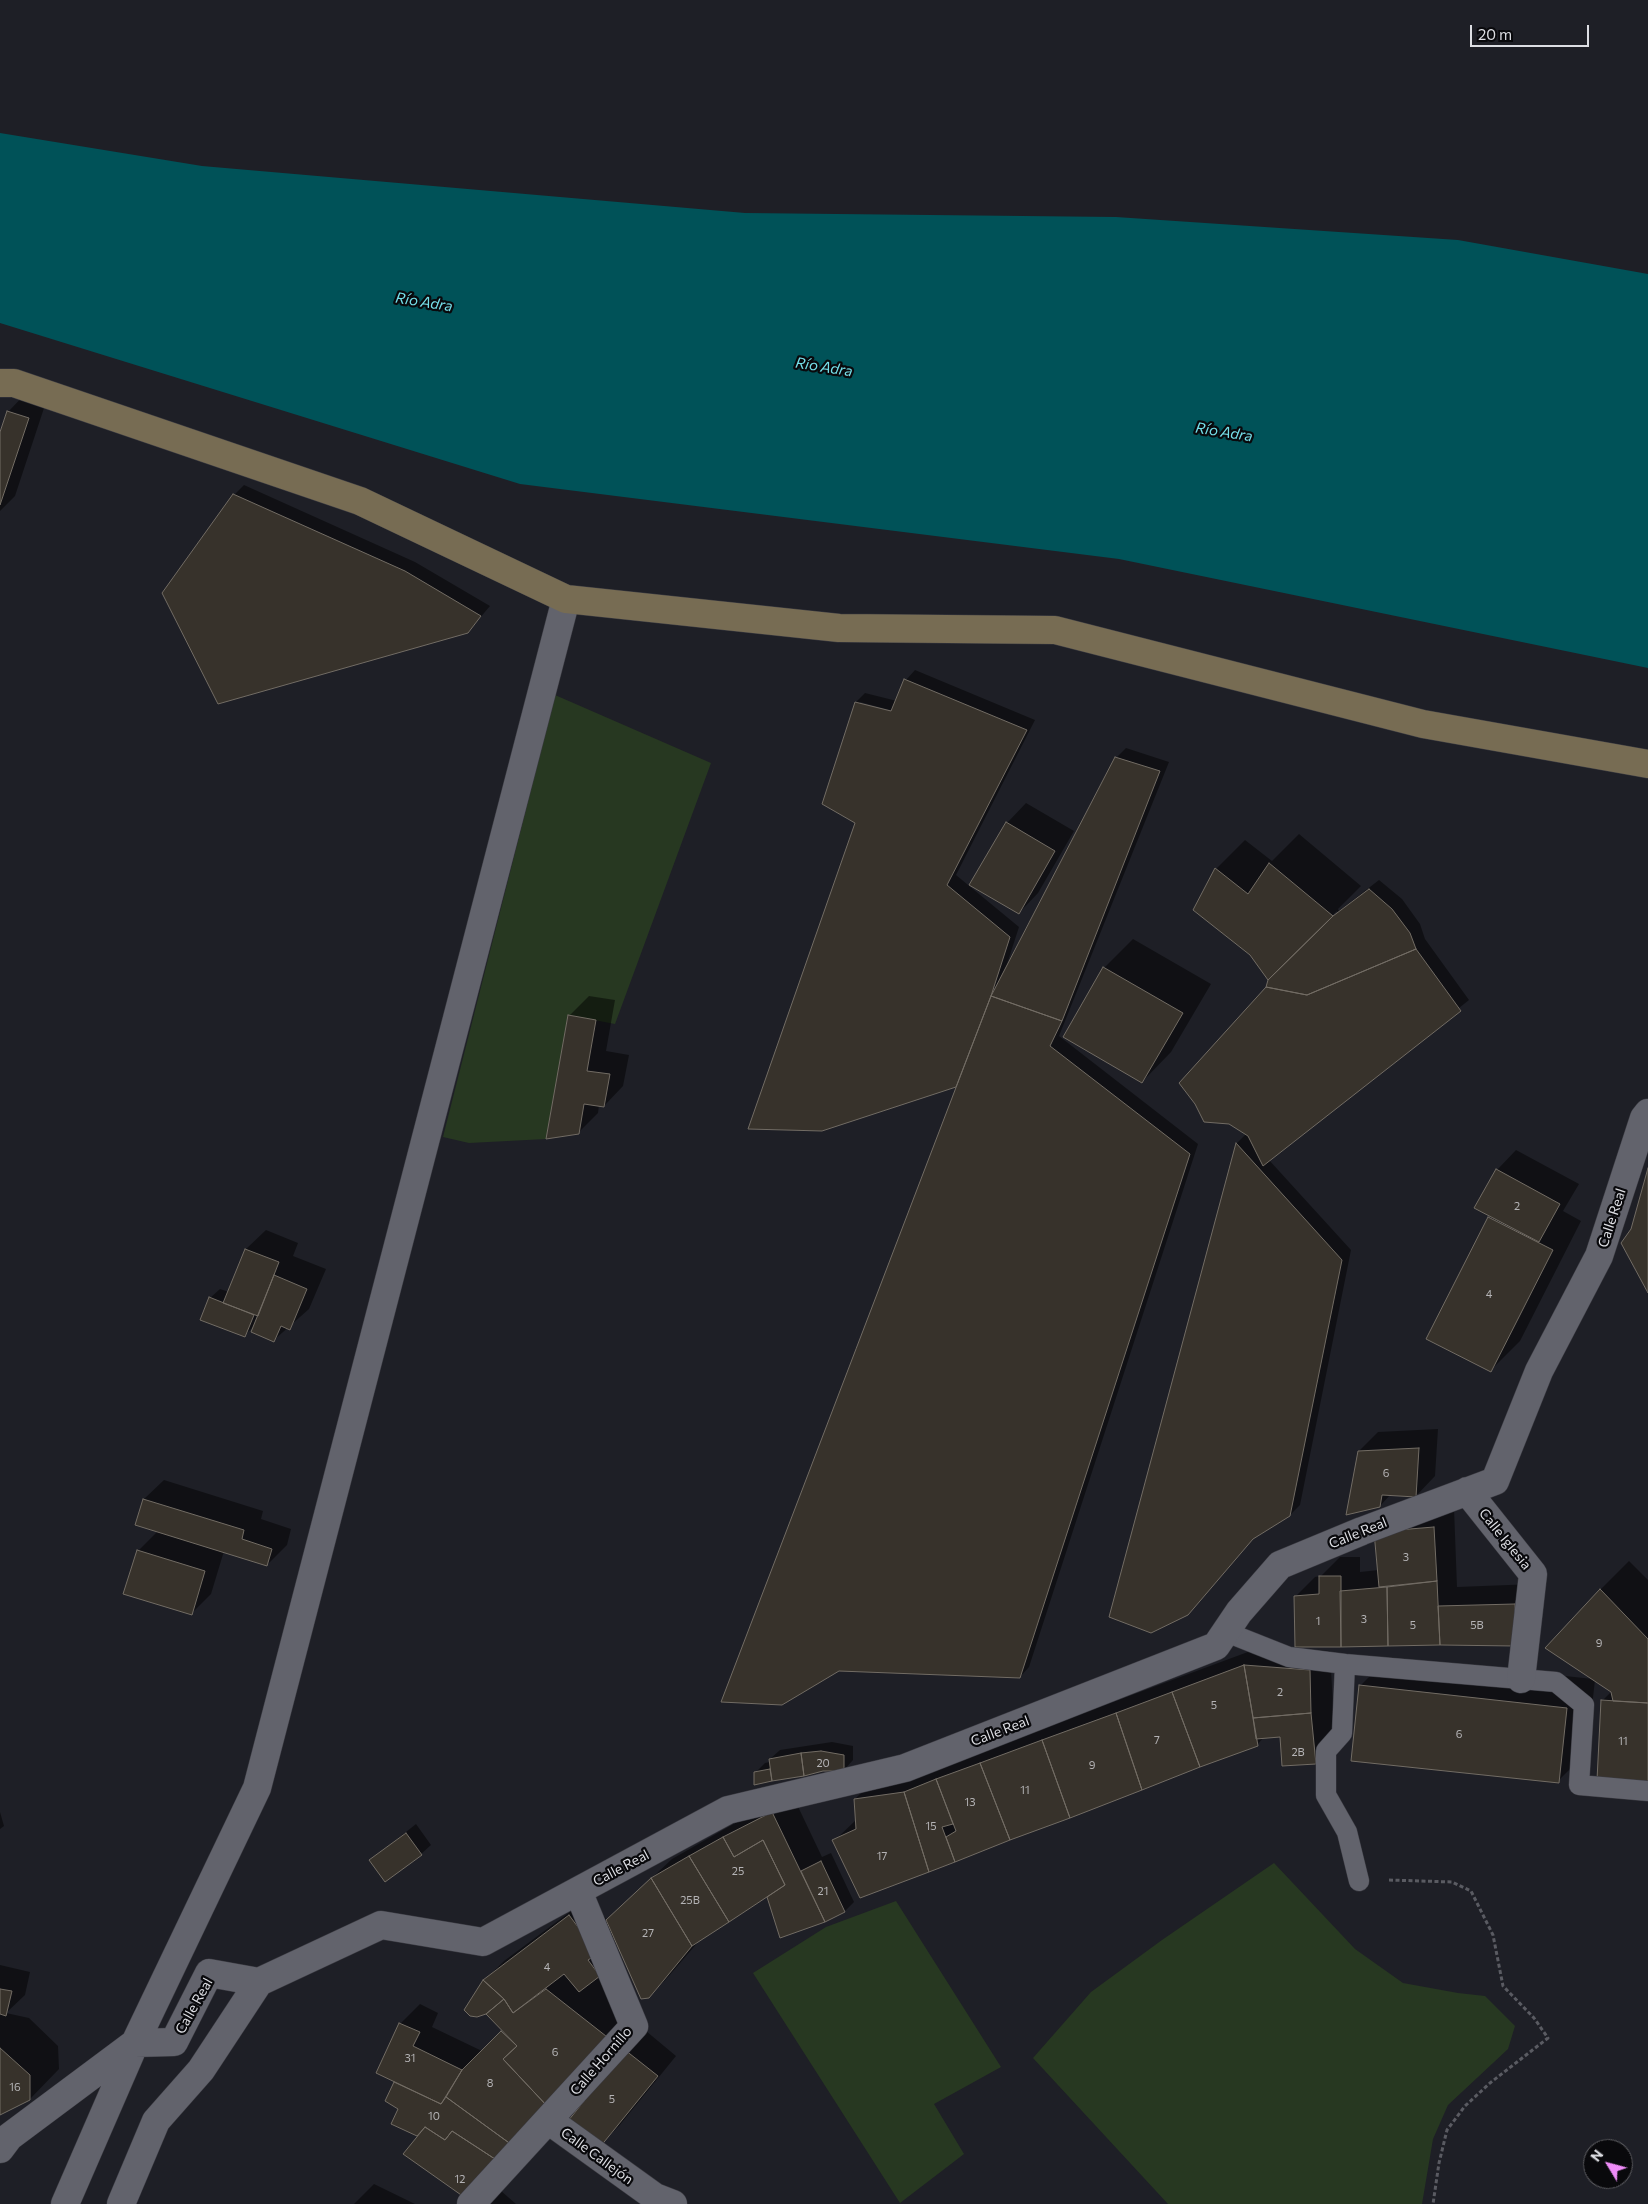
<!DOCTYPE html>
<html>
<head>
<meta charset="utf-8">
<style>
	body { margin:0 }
	#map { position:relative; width:1648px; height:2204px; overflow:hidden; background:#1e1f26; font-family:Commissioner,sans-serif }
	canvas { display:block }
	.north { position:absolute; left:1583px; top:2139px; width:50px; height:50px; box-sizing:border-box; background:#09090c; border:1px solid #5e5e62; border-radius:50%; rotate:307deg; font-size:14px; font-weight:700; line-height:20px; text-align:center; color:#dddee3 }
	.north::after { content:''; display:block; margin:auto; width:18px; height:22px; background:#ee8cf8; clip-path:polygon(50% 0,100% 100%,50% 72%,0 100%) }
	.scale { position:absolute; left:1470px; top:25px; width:119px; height:22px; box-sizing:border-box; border:2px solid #dddee3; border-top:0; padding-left:6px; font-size:15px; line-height:18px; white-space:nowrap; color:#dddee3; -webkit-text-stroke:4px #09090c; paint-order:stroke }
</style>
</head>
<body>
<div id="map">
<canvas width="1648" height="2204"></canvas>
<div class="north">N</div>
<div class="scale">20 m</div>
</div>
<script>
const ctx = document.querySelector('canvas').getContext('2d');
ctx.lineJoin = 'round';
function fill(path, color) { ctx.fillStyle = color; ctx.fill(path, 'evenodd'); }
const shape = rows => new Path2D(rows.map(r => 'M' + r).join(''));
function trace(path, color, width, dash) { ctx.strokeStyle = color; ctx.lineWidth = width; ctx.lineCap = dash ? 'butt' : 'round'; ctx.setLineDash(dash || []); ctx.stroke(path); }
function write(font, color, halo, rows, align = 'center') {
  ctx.font = font + ' Commissioner,sans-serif'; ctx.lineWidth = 4.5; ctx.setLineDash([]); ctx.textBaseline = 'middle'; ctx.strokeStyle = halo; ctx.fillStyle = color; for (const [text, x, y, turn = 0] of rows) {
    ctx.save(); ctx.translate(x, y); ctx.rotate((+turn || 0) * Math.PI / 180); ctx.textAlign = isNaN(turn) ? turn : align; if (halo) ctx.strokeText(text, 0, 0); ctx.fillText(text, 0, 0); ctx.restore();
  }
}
const green = shape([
	[555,695,711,763,615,1024,568,1015,546,1139,469,1143,443,1137],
	[1274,1863,1355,1949,1403,1983,1458,1993,1485,1996,1515,2026,1508,2049,1448,2105,1433,2139,1422,2204,1168,2204,1033,2058,1091,1992,1162,1940],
	[896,1901,1001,2067,934,2104,964,2154,900,2203,753,1973,826,1927]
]);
const water = shape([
	[0,133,202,166,745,213,1116,217,1458,240,1648,274,1648,668,1119,559,520,484,0,323]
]);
const shadow = shape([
	[27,392,47,399,15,496,0,511,0,436,8,412],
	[244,485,415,562,490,606,468,632,234,495],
	[915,670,1035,720,956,875,1019,927,1007,964,1116,758,1126,748,1169,762,1059,1036,1198,1144,1029,1667,1020,1677,958,1085,822,1129,856,822,856,702,865,693,897,701,906,680],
	[860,702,897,712,897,714,860,704],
	[1026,803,1074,831,1038,893,1019,913,1007,823],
	[1299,834,1361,886,1338,909,1339,911,1379,880,1402,899,1420,924,1425,939,1469,1000,1269,1160,1351,1250,1300,1505,1290,1515,1110,1616,1237,1143,1246,1134,1269,980,1216,869,1245,840,1272,861],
	[1337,911,1338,913,1277,969],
	[1133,939,1211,984,1171,1052,1142,1082,1104,968],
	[589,996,615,1000,606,1051,629,1055,623,1086,604,1106,599,1105,598,1113,578,1133,570,1015],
	[1516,1150,1579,1184,1563,1211,1581,1221,1520,1341,1491,1370,1427,1338,1491,1216,1497,1170],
	[266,1230,298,1243,293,1256,326,1269,309,1309,274,1340,255,1325,244,1336,210,1298,220,1289,229,1292,246,1249],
	[1438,1429,1435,1476,1416,1496,1391,1494,1380,1506,1359,1451,1378,1432],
	[164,1480,263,1511,261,1519,291,1529,287,1545,267,1565,224,1551,211,1594,192,1613,138,1551,158,1531,144,1499],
	[1454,1508,1457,1587,1534,1584,1515,1645,1296,1646,1296,1596,1315,1577,1321,1576,1340,1557,1360,1557,1360,1572,1379,1570,1376,1533],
	[1629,1561,1648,1580,1648,1782,1602,1701,1612,1691,1595,1680,1587,1752,1558,1781,1360,1686,1389,1657,1593,1679,1600,1590],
	[1264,1646,1330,1651,1335,1743,1315,1762,1281,1736,1264,1737,1257,1745,860,1896,834,1841,856,1820,855,1799,875,1779,924,1772],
	[832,1742,853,1746,853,1760,844,1770,823,1769,755,1783,755,1773,765,1763,770,1762,770,1759,780,1750],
	[792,1794,822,1857,831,1853,854,1902,845,1911,824,1921,781,1936,768,1895,699,1941,668,1977,649,1997,614,1936,608,1942,597,1977,639,2010,576,2076,419,2136,393,2123,400,2108,386,2100,396,2082,400,2024,420,2004,438,2013,432,2027,482,2051,503,2030,484,1981,504,1961,590,1897,607,1920,672,1859,744,1818],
	[0,1812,4,1826,0,1829],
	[416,1824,431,1845,421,1854,371,1860],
	[0,1965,30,1972,25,1995,6,2013,29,2018,58,2046,59,2069,30,2099,0,2114],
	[646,2031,676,2056,619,2126,600,2145,626,2051],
	[374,2184,415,2204,354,2204],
	[500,2190,516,2204,486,2204]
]);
const building = shape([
	[7,411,29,418,0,505,0,432,7,411],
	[233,494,405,571,481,616,468,633,218,704,162,593,233,494],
	[904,679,1027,730,947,885,1010,937,991,996,956,1087,822,1131,748,1129,855,823,822,804,855,702,891,711,904,679],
	[1115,757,1160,771,1062,1021,991,996,1115,757],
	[1006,822,1055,851,1019,914,969,885,1006,822],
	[1269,863,1333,916,1268,980,1250,955,1193,910,1215,868,1248,894,1269,863],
	[1369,889,1392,909,1410,933,1416,949,1307,995,1266,987,1268,980,1333,916,1369,889],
	[1416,949,1461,1011,1263,1166,1248,1136,1229,1124,1204,1122,1195,1104,1179,1083,1266,987,1307,995,1416,949],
	[1103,967,1183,1013,1142,1083,1063,1037,1103,967],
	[991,996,1062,1021,1050,1046,1190,1154,1020,1678,839,1671,782,1705,721,1702,991,996],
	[568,1015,596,1020,587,1071,610,1074,604,1107,584,1104,579,1134,546,1139,568,1015],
	[1236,1143,1342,1260,1290,1516,1253,1539,1188,1615,1151,1633,1109,1617,1236,1143],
	[1648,1168,1648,1293,1621,1243,1631,1229,1648,1168],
	[1496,1169,1560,1204,1539,1242,1474,1208,1496,1169],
	[1488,1217,1553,1250,1491,1372,1426,1339,1488,1217],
	[245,1249,279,1262,258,1316,223,1303,245,1249],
	[274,1275,307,1289,290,1330,281,1326,274,1342,251,1332,274,1275],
	[209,1297,254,1315,245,1337,200,1320,209,1297],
	[1419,1448,1416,1497,1382,1495,1380,1507,1346,1515,1358,1451,1419,1448],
	[143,1499,244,1530,242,1539,272,1549,267,1566,135,1525,143,1499],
	[1434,1527,1437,1581,1379,1587,1374,1532,1434,1527],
	[137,1550,205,1571,192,1615,123,1594,137,1550],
	[1319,1576,1341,1576,1341,1647,1295,1647,1294,1596,1319,1594,1319,1576],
	[1437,1581,1440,1645,1388,1646,1387,1587,1437,1581],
	[1387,1587,1388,1646,1341,1647,1340,1591,1387,1587],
	[1600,1589,1648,1639,1648,1703,1613,1701,1611,1692,1545,1648,1600,1589],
	[1515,1604,1515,1646,1440,1645,1438,1606,1515,1604],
	[1244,1665,1258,1746,1200,1767,1172,1692,1244,1665],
	[1244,1665,1310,1670,1311,1713,1253,1718,1244,1665],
	[1359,1685,1567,1708,1559,1783,1351,1761,1359,1685],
	[1172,1692,1200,1767,1142,1790,1116,1713,1172,1692],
	[1601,1700,1648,1703,1648,1783,1597,1780,1601,1700],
	[1116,1713,1142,1790,1070,1818,1042,1740,1116,1713],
	[1311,1713,1316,1764,1282,1766,1280,1737,1256,1739,1253,1718,1311,1713],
	[1042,1740,1070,1818,1010,1840,980,1763,1042,1740],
	[821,1751,844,1755,844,1771,823,1771,804,1776,801,1753,821,1751],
	[801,1753,804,1776,772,1781,769,1759,801,1753],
	[980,1763,1010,1840,955,1862,946,1837,956,1831,936,1779,980,1763],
	[770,1769,772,1781,754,1785,754,1772,770,1769],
	[936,1779,953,1824,942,1827,955,1862,929,1872,904,1792,936,1779],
	[904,1792,929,1872,860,1898,832,1840,856,1829,854,1799,904,1792],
	[772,1812,825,1922,780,1938,767,1897,785,1885,763,1840,734,1857,723,1837,772,1812],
	[406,1833,422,1855,385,1882,369,1860,406,1833],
	[723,1837,734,1857,763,1840,785,1885,729,1922,689,1856,723,1837],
	[689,1856,729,1922,692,1946,651,1878,689,1856],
	[821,1861,845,1912,825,1922,801,1871,821,1861],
	[651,1878,692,1946,649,1998,641,1999,606,1920,651,1878],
	[569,1915,598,1954,588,1960,600,1976,579,1992,564,1974,513,2013,504,1999,483,1980,569,1915],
	[483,1980,504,1999,486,2014,477,2017,470,2016,464,2010,483,1980],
	[0,1989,12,1991,6,2016,0,2014,0,1989],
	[546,1989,611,2040,548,2107,503,2059,517,2046,486,2014,504,1999,513,2013,546,1989],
	[399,2023,420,2032,413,2046,462,2070,441,2104,376,2073,399,2023],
	[501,2031,517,2046,503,2059,548,2107,512,2145,446,2097,462,2070,501,2031],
	[0,2048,30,2075,30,2100,0,2115,0,2048],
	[625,2050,658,2076,600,2147,568,2121,625,2050],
	[394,2082,441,2104,446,2097,512,2145,498,2161,452,2131,445,2140,425,2127,417,2136,391,2124,398,2109,385,2101,394,2082],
	[425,2127,445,2140,452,2131,498,2161,464,2197,403,2154,425,2127]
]);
const path = shape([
	[1389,1880,1452,1882,1471,1891,1493,1935,1503,1986,1534,2018,1548,2038,1490,2083,1465,2106,1447,2130,1439,2163,1433,2204]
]);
const lane = shape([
	[1226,1632,1289,1657,1345,1664,1342,1733,1326,1751,1326,1795,1347,1832,1359,1881],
	[1345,1664,1556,1682,1584,1705,1579,1785,1648,1791]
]);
const street = shape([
	[1467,1491,1533,1574,1521,1679],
	[548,2120,655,2197,673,2204],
	[0,2149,9,2137,135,2043,174,2042,209,1973,259,1982,381,1925,483,1942,728,1810,905,1768,1216,1646,1239,1612,1280,1565,1362,1531,1495,1481,1539,1371,1599,1256,1644,1118,1648,1113],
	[65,2204,135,2043,257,1788,566,599],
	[121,2204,156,2121,201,2070,259,1982],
	[471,2204,634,2026,578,1891]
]);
const secondary = shape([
	[0,383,14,383,360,501,566,599,839,628,1055,630,1423,724,1648,764]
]);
const numberNames = [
	["2",1517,1206],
	["4",1489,1294],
	["6",1386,1473],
	["3",1406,1557],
	["3",1364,1619],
	["1",1318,1621],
	["5",1413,1625],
	["5B",1477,1625],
	["9",1599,1643],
	["2",1280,1692],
	["5",1214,1705],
	["6",1459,1734],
	["7",1157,1740],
	["11",1623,1741],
	["2B",1298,1752],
	["20",823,1763],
	["9",1092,1765],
	["11",1025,1790],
	["13",970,1802],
	["15",931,1826],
	["17",882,1856],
	["25",738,1871],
	["21",823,1891],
	["25B",690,1900],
	["27",648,1933],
	["4",547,1967],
	["6",555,2052],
	["31",410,2058],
	["8",490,2083],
	["16",15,2087],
	["5",612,2099],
	["10",434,2116],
	["12",460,2179]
];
const streetNames = [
	["Calle Real",1612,1218,-72],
	["Calle Real",1358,1533,-22],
	["Calle Iglesia",1505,1539,51],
	["Calle Real",1000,1731,-21],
	["Calle Real",621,1868,-28],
	["Calle Real",194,2006,-61],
	["Calle Hornillo",601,2061,-49],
	["Calle Callejón",597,2156,36]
];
const waterNames = [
	["Río Adra",424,302,9],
	["Río Adra",824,367,9],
	["Río Adra",1224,432,9]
];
fill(green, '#273821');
fill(water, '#005258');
fill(shadow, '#0007');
fill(building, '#37322b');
trace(building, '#726c64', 1);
trace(lane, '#3b3b42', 21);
trace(street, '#3b3b42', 29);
trace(secondary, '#3b3b42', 29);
trace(path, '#5a5b62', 3, [4, 2.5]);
trace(lane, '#62636c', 20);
trace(street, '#62636c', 28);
trace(secondary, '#776c53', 28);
write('11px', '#b4b3b5', null, numberNames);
write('14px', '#dddee3', '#09090c', streetNames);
write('italic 15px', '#75dfe9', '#09090c', waterNames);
</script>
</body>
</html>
